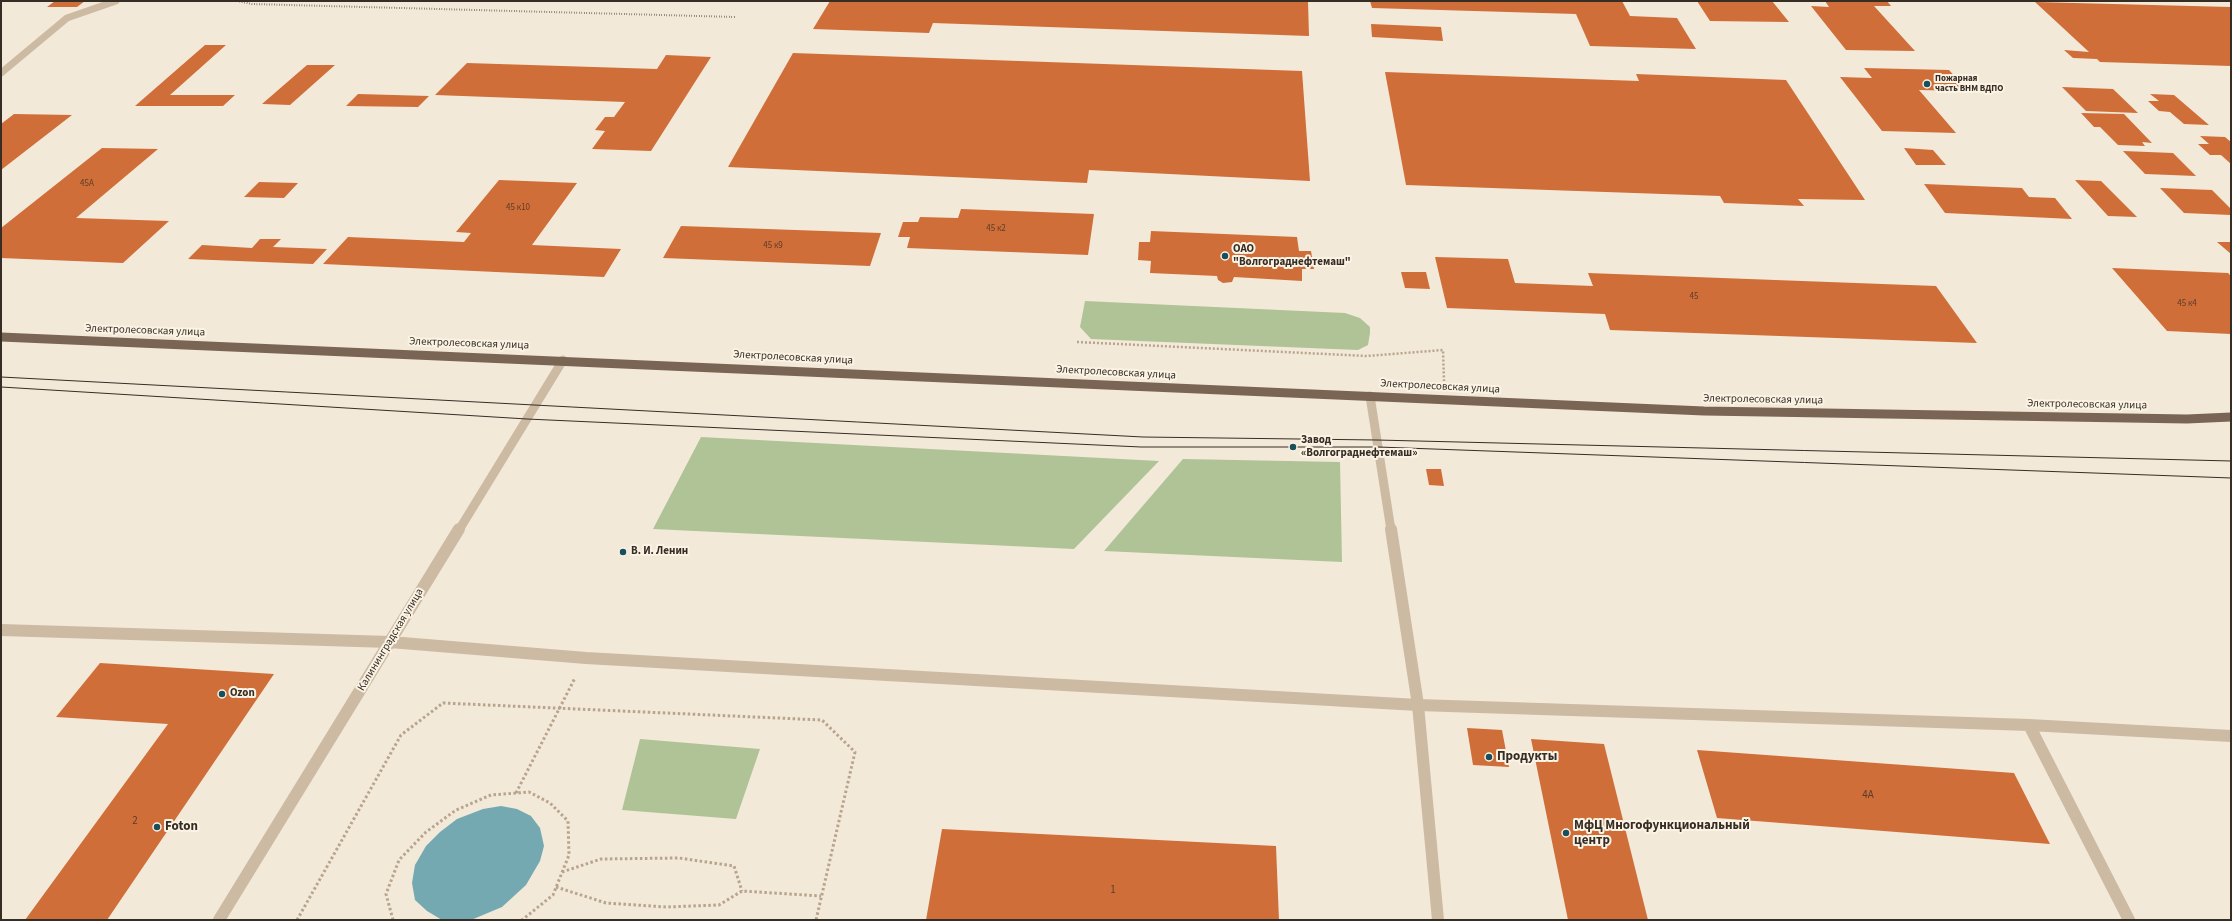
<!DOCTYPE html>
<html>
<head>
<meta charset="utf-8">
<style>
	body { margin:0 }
	#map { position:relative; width:2232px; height:921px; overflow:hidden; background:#f3e9d8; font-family:"Source Sans 3",sans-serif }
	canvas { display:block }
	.frame { position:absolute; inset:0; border:2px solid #362d25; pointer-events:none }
</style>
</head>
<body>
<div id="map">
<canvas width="2232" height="921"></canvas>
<div class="frame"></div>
</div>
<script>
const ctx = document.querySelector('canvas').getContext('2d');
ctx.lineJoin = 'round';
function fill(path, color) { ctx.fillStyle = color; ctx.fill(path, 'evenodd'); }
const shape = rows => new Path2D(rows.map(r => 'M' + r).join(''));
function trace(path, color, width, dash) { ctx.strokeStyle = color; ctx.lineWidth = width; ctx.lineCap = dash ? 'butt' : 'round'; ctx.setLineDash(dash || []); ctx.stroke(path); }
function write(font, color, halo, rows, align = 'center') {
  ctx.font = font + ' "Source Sans 3",sans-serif'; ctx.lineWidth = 4; ctx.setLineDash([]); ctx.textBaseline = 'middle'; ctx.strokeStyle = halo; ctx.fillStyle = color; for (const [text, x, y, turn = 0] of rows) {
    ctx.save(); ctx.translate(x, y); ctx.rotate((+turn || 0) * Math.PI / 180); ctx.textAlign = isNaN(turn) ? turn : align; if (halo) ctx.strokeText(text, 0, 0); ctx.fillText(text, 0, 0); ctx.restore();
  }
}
const green = shape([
	[1085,301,1345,313,1360,318,1370,327,1370,333,1368,345,1358,350,1091,339,1080,327],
	[701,437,1159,461,1074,549,653,529],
	[1183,459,1340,462,1342,562,1104,551],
	[640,739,760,749,736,819,622,810]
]);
const water = shape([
	[501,806,517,809,531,816,540,828,544,846,540,861,526,885,502,907,471,920,442,920,427,911,415,900,412,883,415,865,426,846,440,832,457,819,483,809]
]);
const building = shape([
	[55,1,85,1,77,7,47,7],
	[830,1,1308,1,1309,36,933,23,929,33,813,29],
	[1370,1,1622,1,1630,16,1677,18,1696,49,1590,46,1576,14,1372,8],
	[1697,1,1772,1,1789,22,1710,21],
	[1825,1,1887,1,1891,6,1874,6,1915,51,1846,50,1811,6,1829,7],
	[2035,2,2231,7,2231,66,2100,62,2097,59,2073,58,2064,50,2089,52],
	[1371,24,1441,27,1443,41,1372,37],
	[205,45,226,45,170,95,235,95,223,106,135,106],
	[793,53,1302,71,1310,181,1089,170,1087,183,728,167],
	[666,55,711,57,651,151,592,149,605,131,595,130,605,117,614,117,625,102,435,95,467,63,657,69],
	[307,65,335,65,290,105,262,104],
	[1864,68,1949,70,1968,91,1919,90,1956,133,1882,131,1840,77,1872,78],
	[1385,72,1639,81,1636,74,1786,80,1865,200,1798,199,1804,206,1724,203,1720,196,1406,185],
	[2062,87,2113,89,2138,113,2086,111],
	[358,94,429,96,418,107,346,106],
	[2150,94,2174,95,2209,125,2184,124,2170,112,2159,111,2148,101,2159,101],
	[2081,113,2124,114,2152,143,2142,142,2145,146,2118,145,2100,127,2094,127],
	[14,114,72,115,1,170,1,124],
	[2200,136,2225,137,2231,142,2231,164,2221,155,2210,155,2198,144,2209,144],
	[102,148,158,149,76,218,169,221,123,263,1,258,1,228],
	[1904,148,1933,150,1946,165,1916,165],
	[2123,151,2173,153,2196,176,2145,174],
	[499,180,577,183,532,245,621,249,604,277,323,264,348,237,464,242,471,233,456,232],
	[2075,180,2101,181,2137,217,2108,216],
	[259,182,298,183,284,198,244,197],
	[1924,184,2022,188,2029,197,2055,198,2072,219,1945,213],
	[2160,188,2212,190,2231,209,2231,215,2184,213],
	[961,209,1094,214,1088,255,907,248,910,237,898,237,903,222,918,222,920,217,958,218],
	[681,226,881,233,870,266,663,258],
	[1151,231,1297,237,1299,251,1311,251,1314,269,1302,269,1302,281,1234,277,1232,282,1223,283,1218,280,1217,276,1150,273,1151,261,1138,260,1139,242,1150,242],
	[260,239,281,239,273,247,327,249,313,264,188,259,202,245,252,248],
	[2217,242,2231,242,2231,254],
	[1435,257,1508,259,1515,283,1593,286,1588,273,1936,286,1977,343,1610,330,1605,314,1447,308],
	[2112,268,2228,273,2231,276,2231,334,2167,331],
	[1401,272,1426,272,1430,289,1405,288],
	[1426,469,1441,469,1444,486,1429,485],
	[100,663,274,674,107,920,25,920,168,724,56,717],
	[1467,728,1502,730,1509,767,1473,765],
	[1531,739,1604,744,1648,920,1568,920],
	[1697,750,2014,773,2050,844,1717,818],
	[942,829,1276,846,1279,920,926,920]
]);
const pathFar1 = shape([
	[1077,342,1367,356,1443,350,1444,381]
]);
const path = shape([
	[516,793,575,678],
	[562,872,601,859,679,858,734,866,742,891],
	[556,887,606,903,666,907,719,905,742,891,821,896],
	[297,920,401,735,443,703,822,720,855,752,816,920],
	[393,920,386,894,399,860,426,832,456,810,491,795,529,792,550,803,568,821,569,855,553,895,522,920]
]);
const minorFar2 = shape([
	[1,73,67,18,116,1]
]);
const minorFar1 = shape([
	[1370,396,1391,530],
	[459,530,563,360]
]);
const minor = shape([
	[1391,529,1418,705,1438,920],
	[1,630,390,642,586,658,1418,705,2029,725,2231,736],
	[2029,725,2129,920],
	[219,920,459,529]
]);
const major = shape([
	[1,337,1704,411,2187,419,2231,417]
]);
const tram = shape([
	[1,377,1143,437,1377,440,2231,461],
	[1,387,527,419,1141,447,1378,447,2231,478]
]);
const rail = shape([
	[237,1,252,4,736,17]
]);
const markers = [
	[1927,84,4,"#184f5b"],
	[1225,256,4,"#184f5b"],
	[1293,447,4,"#184f5b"],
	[623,552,4,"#184f5b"],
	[222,694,4,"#184f5b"],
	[1489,757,4,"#184f5b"],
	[157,827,4,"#184f5b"],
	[1566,833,4,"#184f5b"]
];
const farPoinames = [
	["Пожарная",1935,79],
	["часть ВНМ ВДПО",1935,89]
];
const numberNames = [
	["45А",87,184],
	["45 к10",518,208],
	["45 к2",996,229],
	["45 к9",773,246],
	["45",1694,297],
	["45 к4",2187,304]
];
const poiNames = [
	["ОАО",1233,250],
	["\"Волгограднефтемаш\"",1233,263],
	["Завод",1301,441],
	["«Волгограднефтемаш»",1301,454],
	["В. И. Ленин",631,552],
	["Ozon",230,694]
];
const streetNames = [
	["Электролесовская улица",145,331,2],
	["Электролесовская улица",469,344,2],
	["Электролесовская улица",793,358,3],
	["Электролесовская улица",1116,373,3],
	["Электролесовская улица",1440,387,3],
	["Электролесовская улица",1763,400,1],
	["Электролесовская улица",2087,405,1],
	["Калининградская улица",391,640,-59]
];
const nearNumbernames = [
	["4А",1868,796],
	["2",135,822],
	["1",1113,891]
];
const nearPoinames = [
	["Продукты",1497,757],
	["МфЦ Многофункциональный",1574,826],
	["центр",1574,841],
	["Foton",165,827]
];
fill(green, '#afc397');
fill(water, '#74a9b2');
fill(building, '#d06e39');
trace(pathFar1, '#b8a48d', 2.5, [2, 2]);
trace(path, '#b8a48d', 3, [2.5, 2.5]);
trace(minorFar2, '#ccbaa3', 7);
trace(minorFar1, '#ccbaa3', 9);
trace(minor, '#ccbaa3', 12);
trace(major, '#7a6555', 9);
trace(tram, '#362d25', 1);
trace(rail, '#362d25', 2, [0.5, 2]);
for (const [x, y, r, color] of markers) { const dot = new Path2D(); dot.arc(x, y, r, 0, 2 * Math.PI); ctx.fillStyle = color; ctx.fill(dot); trace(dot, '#fbf3e4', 1.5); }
write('bold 9px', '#362d25', '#fbf3e4', farPoinames, 'left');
write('9px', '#5c3d2a', null, numberNames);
write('bold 11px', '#362d25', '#fbf3e4', poiNames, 'left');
write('11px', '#362d25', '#fbf3e4', streetNames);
write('11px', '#5c3d2a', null, nearNumbernames);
write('bold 13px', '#362d25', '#fbf3e4', nearPoinames, 'left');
</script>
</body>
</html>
